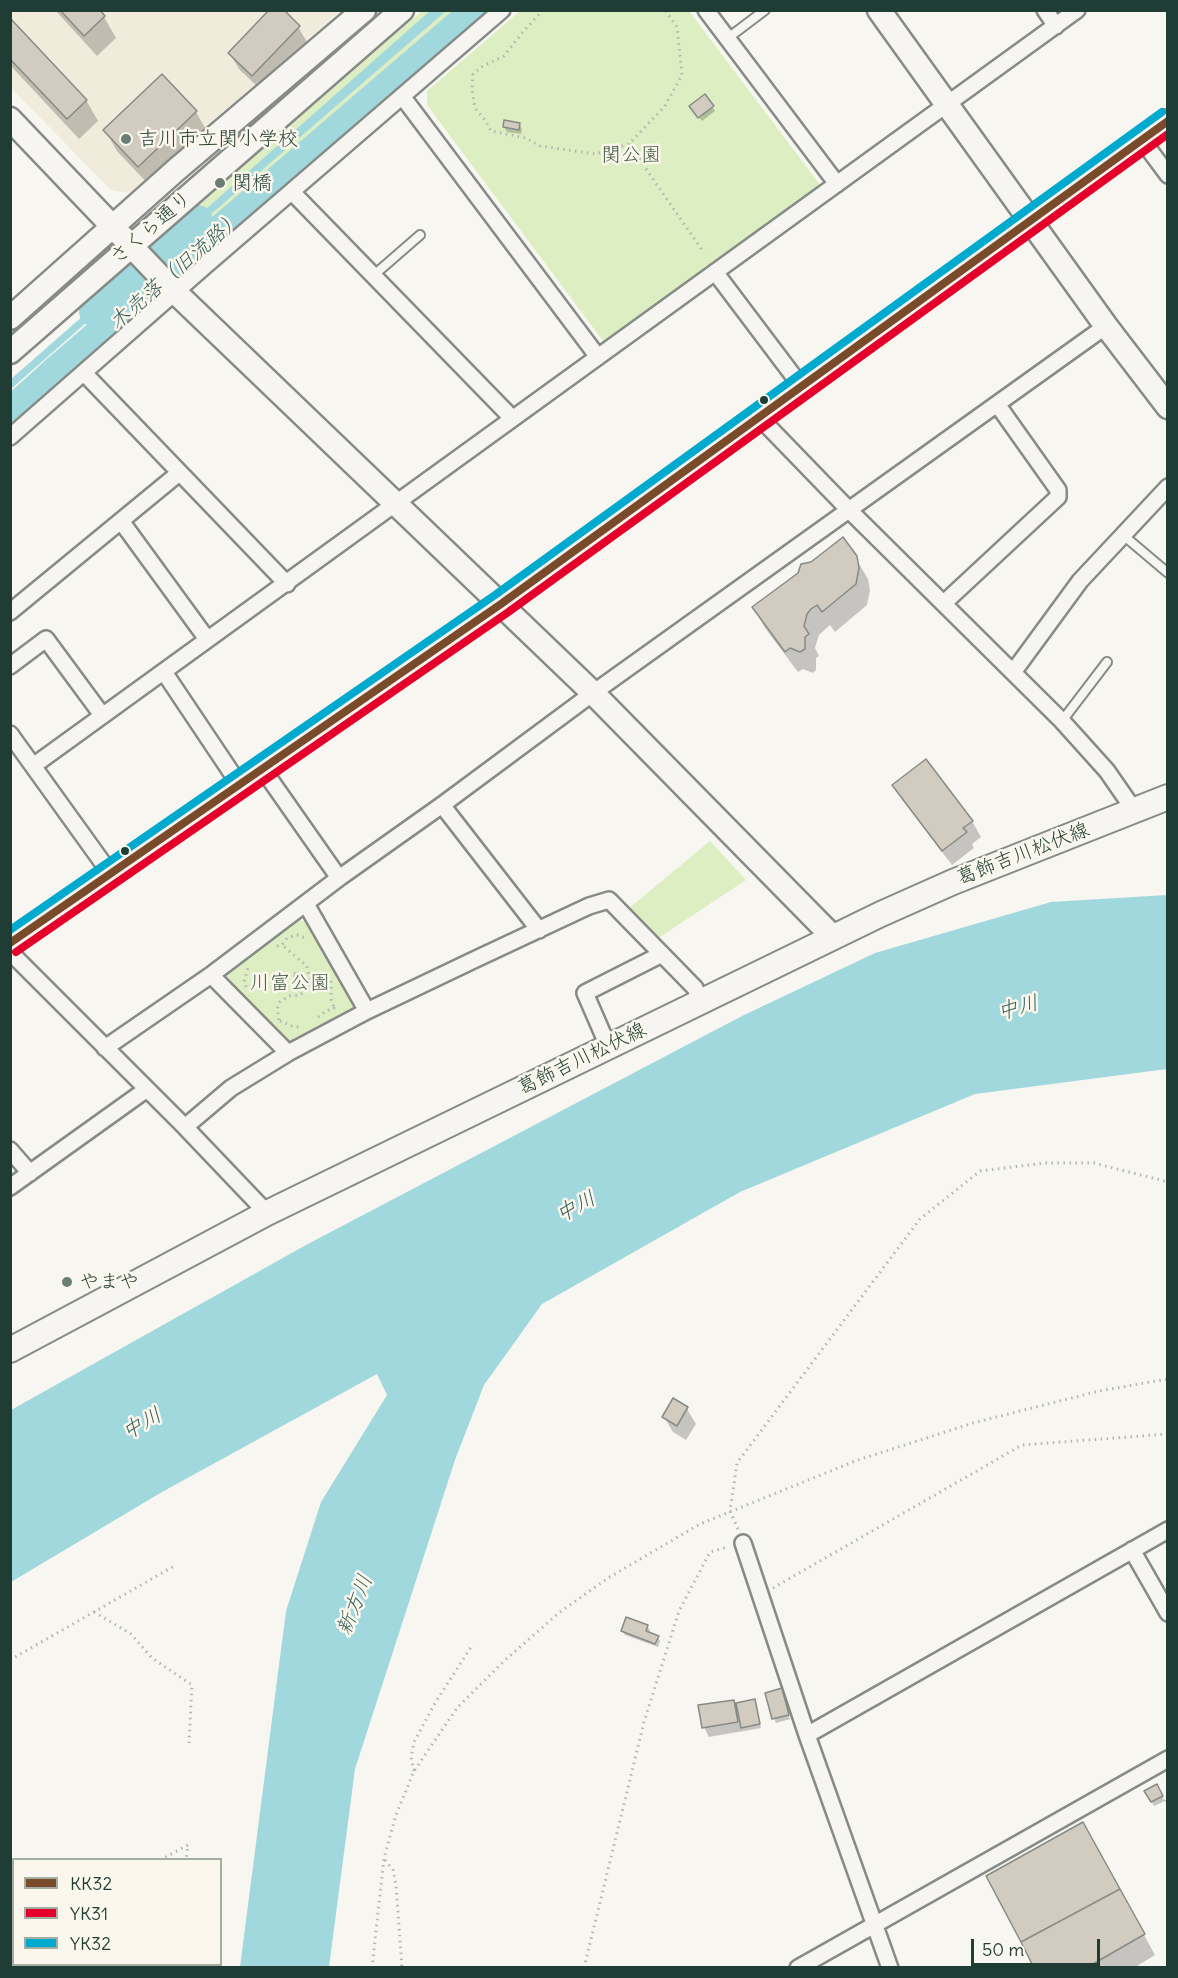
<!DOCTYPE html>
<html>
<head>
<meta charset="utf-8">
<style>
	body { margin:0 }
	#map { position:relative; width:1178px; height:1978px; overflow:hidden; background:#f8f6f0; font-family:Delius,sans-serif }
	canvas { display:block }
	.frame { position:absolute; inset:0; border:12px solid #1f3d34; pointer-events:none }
	.legend { position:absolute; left:12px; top:1858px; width:210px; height:108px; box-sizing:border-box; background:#fbf7ec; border:2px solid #a3ada2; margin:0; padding:8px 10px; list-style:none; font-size:18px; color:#1f3d34 }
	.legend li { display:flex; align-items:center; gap:12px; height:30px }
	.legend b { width:30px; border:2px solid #a3ada2 }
	.scale { position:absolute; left:971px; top:1939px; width:129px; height:27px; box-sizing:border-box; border:3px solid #1f3d34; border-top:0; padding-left:8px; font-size:18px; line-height:21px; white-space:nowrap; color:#1f3d34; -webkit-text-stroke:4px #fbf7ec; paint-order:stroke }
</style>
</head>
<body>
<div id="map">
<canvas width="1178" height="1978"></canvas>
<div class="frame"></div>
<ul class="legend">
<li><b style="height:8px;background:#7a4b2a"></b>KK32</li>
<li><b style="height:8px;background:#e4002b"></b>YK31</li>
<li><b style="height:8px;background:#00a9ce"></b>YK32</li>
</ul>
<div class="scale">50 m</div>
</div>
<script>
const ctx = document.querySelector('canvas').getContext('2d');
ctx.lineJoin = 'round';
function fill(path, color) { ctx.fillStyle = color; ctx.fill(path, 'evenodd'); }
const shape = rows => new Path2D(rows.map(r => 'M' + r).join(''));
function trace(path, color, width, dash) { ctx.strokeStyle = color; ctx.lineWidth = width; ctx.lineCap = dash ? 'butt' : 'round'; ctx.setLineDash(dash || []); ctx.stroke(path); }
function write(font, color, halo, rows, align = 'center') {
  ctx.font = font + ' Delius,"Klee One",sans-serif'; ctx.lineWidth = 5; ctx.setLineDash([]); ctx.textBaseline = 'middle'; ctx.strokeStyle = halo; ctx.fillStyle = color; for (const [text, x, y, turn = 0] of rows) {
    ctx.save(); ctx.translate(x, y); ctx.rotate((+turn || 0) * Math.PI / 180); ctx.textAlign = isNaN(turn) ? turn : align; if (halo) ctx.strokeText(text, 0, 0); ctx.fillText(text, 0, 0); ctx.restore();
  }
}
const built = shape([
	[10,11,340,11,129,193,111,190,11,88]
]);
const green = shape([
	[422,11,492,11,186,273,158,241],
	[520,11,689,11,821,186,603,341,427,105,427,91],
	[710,841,746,880,657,939,628,909],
	[298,920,307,921,357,1006,354,1011,292,1046,286,1045,223,981,223,975]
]);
const water = shape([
	[431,10,446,11,166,253,162,248],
	[124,280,129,285,11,389,11,379],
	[1167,895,1167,1069,975,1094,740,1192,542,1304,484,1385,455,1460,355,1769,329,1967,240,1967,286,1611,321,1502,387,1395,377,1374,162,1492,11,1582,11,1410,306,1245,742,1016,875,953,1051,902]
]);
const shadow = shape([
	[55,10,98,10,104,17,116,38,97,56],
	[10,20,86,100,98,121,79,139,10,65],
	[298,27,307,42,261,90,239,69,230,54],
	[712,106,715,111,702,121,694,111],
	[196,112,208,133,151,187,117,151,105,130],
	[519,124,522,129,521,134,507,132,504,127],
	[855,557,868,579,870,590,867,605,835,632,830,625,819,635,815,648,819,656,816,658,816,670,813,673,803,669,798,672,765,628,754,608],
	[894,786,972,821,981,837,972,844,974,848,952,865,903,801],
	[294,972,300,973,303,977,302,985,295,984,293,979],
	[674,1401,687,1409,696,1424,686,1440,673,1432,664,1417],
	[647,1626,650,1630,649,1634,658,1637,660,1641,658,1647,625,1635,622,1631],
	[781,1690,790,1719,776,1723,774,1718],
	[733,1701,735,1705,754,1701,761,1728,709,1737,704,1727],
	[1157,1786,1164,1800,1168,1799,1168,1807,1165,1801,1154,1806,1146,1791],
	[1094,1844,1155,1955,1134,1968,1036,1968]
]);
const river = shape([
	[95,311,197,221],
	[10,414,54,374,478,10]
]);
const building = shape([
	[60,10,100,10,105,16,84,36,60,10],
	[269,10,284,10,300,26,252,76,228,53,269,10],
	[10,18,87,100,67,119,10,59,10,18],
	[162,74,197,111,138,167,103,130,162,74],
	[705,94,714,106,698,118,689,106,705,94],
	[504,120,520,123,519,130,503,127,504,120],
	[843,537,857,556,859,568,856,584,822,612,817,605,811,609,807,614,804,626,809,634,805,637,805,649,800,652,790,648,785,652,752,607,798,573,801,564,811,562,843,537],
	[926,759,973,821,963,828,967,832,942,851,892,785,926,759],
	[673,1398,688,1407,677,1426,662,1417,673,1398],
	[626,1617,648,1625,646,1631,659,1636,655,1644,621,1631,626,1617],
	[782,1688,789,1715,772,1719,765,1693,782,1688],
	[755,1699,760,1724,741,1728,736,1703,755,1699],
	[734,1700,738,1722,702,1728,698,1705,734,1700],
	[1157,1784,1163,1796,1151,1802,1144,1791,1157,1784],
	[1083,1822,1120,1889,1021,1942,986,1876,1083,1822],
	[1120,1889,1145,1934,1086,1968,1034,1968,1021,1942,1120,1889]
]);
const path = shape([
	[543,10,522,33,504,56,483,66,473,74,472,90,475,108,485,120,491,131,526,138,540,146,596,154,629,144,665,106,682,75,677,27,665,10],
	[629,144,704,253],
	[277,946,282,945,287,938,297,935,308,939],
	[331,981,331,999,334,1008],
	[246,987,244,982,248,968],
	[318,1017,326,1011,334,1008,335,1010],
	[279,1020,277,1009,280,1002,289,996,300,995,308,988,310,982,307,966,282,945],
	[280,1021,294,1027,302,1027],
	[738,1529,730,1511,737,1463,920,1219,980,1171,1045,1163,1094,1163,1168,1182],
	[773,1588,1022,1445,1168,1434],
	[94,1612,131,1634,152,1658,192,1685,189,1743],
	[10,1660,176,1565],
	[414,1771,411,1757,414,1742,435,1703,473,1644],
	[160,1860,188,1845,186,1860],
	[385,1860,393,1870,396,1885,402,1968],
	[10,1936,14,1934],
	[167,1968,167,1964],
	[372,1968,384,1858,396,1815,414,1771,457,1708,504,1661,560,1612,608,1578,700,1524,855,1461,973,1423,1099,1391,1168,1379],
	[584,1968,644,1722,679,1611,710,1552,728,1547]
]);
const lane = shape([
	[728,38,765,10],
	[374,275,420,235],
	[1123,535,1168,573],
	[1062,721,1107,662]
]);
const street = shape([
	[706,10,837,184],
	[1045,10,1056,26],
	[402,96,598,357],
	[1142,140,1168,175],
	[292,192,512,418],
	[715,272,801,386],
	[84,373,287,584],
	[759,417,849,510,1062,721,1107,771,1134,810],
	[10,437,205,266,502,10],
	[121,521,207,639],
	[944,603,1058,497,1058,490,997,404],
	[10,612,179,473],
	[10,666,46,639,102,715],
	[1014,671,1080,581,1168,487],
	[164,672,239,784],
	[10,734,110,873],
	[33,766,1077,10],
	[262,768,339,878],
	[442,805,539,930],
	[306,904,367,1011],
	[10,952,185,1127,267,1213],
	[211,975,288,1053],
	[608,1046,585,993,662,954],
	[105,1048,211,975,339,878,442,805,593,693,1106,326],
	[185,1127,231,1088,288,1053,367,1011,478,958,589,906,609,900,695,988,701,1002],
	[10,1150,30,1173],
	[10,1187,147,1089],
	[743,1543,807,1735,890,1968],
	[1132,1550,1168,1613],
	[807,1735,1168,1530],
	[798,1968,1168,1759]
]);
const secondary = shape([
	[879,10,1106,326,1168,407],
	[10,119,175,292,593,693,833,937],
	[10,318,176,170,364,10],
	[10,352,402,10],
	[10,943,501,604,1168,121]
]);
const primary = shape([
	[10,1350,267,1213,881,914,953,882,1168,797]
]);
const bus1 = shape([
	[10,943,501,604,1168,121]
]);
const bus2 = shape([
	[16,952,507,613,1168,134]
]);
const bus3 = shape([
	[10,930,495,595,1162,112]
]);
const markers = [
	[126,139,6,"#6b7e76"],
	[220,183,6,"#6b7e76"],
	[764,400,5,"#1f3d34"],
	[125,851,5,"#1f3d34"],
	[67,1282,6,"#6b7e76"]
];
const poiNames = [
	["吉川市立関小学校",138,139],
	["関橋",232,183],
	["やまや",79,1282]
];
const parkNames = [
	["関公園",631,155],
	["川富公園",290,983]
];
const streetNames = [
	["さくら通り",151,228,-41],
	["葛飾吉川松伏線",1023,854,-21],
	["葛飾吉川松伏線",582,1059,-26]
];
const waterNames = [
	["木売落（旧流路）",176,271,-41],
	["中川",1018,1008,-15],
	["中川",576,1207,-28],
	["中川",142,1424,-30],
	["新方川",355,1605,-68]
];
fill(built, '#f1ebdc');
fill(green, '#deeec3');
fill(water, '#a1d8de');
fill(shadow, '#0003');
trace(river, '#a1d8de', 32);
fill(building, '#d2ccc0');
trace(building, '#868b86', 1.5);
trace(lane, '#868b86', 12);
trace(street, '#868b86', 20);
trace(secondary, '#868b86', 27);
trace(primary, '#868b86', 28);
trace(path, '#b2b5b1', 3, [1.5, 4.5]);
trace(lane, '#f6f5f1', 8);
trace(street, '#f6f5f1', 15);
trace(secondary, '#f6f5f1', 22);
trace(primary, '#f6f5f1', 24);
trace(bus1, '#7a4b2a', 8);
trace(bus2, '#e4002b', 8);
trace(bus3, '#00a9ce', 8);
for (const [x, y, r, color] of markers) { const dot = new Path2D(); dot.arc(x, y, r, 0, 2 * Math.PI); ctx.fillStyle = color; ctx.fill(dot); trace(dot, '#fbf7ec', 2); }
write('20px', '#1f3d34', '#fbf7ec', poiNames, 'left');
write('20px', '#415f49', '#fbf7ec', parkNames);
write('20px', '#1f3d34', '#fbf7ec', streetNames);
write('italic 21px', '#36605d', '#fbf7ec', waterNames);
</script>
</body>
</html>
